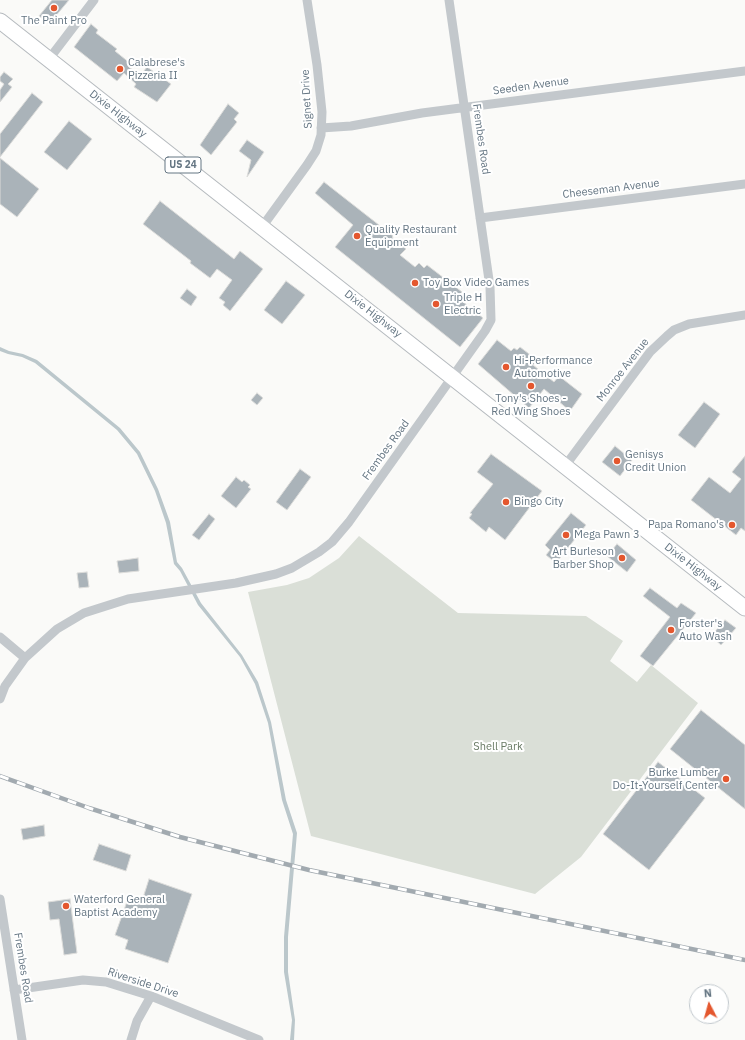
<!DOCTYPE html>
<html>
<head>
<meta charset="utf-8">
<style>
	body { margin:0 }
	#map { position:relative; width:745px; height:1040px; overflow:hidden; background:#fafaf8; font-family:"IBM Plex Sans",sans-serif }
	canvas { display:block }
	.north { position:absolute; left:689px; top:984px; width:40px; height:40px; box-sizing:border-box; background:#fff; border:1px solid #c1c8cd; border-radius:50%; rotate:354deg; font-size:11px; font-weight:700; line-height:16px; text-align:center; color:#657683 }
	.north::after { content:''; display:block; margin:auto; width:14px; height:18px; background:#e4572e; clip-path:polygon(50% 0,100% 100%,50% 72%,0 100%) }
</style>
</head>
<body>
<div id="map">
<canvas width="745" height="1040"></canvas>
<div class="north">N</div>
</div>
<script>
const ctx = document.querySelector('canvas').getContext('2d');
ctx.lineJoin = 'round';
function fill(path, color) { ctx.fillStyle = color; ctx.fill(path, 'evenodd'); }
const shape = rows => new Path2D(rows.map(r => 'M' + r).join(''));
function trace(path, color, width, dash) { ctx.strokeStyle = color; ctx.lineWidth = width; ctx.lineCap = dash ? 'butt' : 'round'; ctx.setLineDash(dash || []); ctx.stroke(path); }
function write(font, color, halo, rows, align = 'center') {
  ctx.font = font + ' "IBM Plex Sans",sans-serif'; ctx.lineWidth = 4; ctx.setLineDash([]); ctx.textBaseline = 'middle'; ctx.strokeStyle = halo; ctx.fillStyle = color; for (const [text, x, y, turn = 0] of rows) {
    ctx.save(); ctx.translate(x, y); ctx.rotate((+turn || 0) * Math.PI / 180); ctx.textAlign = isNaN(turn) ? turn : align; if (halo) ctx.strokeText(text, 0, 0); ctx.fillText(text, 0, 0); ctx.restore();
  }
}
const green = shape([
	[359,536,458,613,586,616,623,641,610,661,637,682,651,665,698,703,581,857,535,894,311,836,248,592,287,585,309,578,339,558]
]);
const water = shape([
	[0,347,9,351,23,354,37,360,120,428,140,452,158,489,170,522,177,562,182,568,201,603,242,655,258,682,271,722,286,800,297,833,288,937,288,972,295,1020,294,1040,290,1040,292,1020,284,972,284,937,293,834,282,800,268,723,255,684,240,657,198,605,180,571,174,564,166,523,155,491,137,454,117,430,35,363,22,357,8,354,0,351]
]);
const building = shape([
	[52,0,69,0,49,24,39,16,52,0],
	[91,24,98,30,96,33,117,49,115,51,131,64,129,67,140,76,147,67,171,84,157,102,134,87,136,84,124,73,117,81,74,47,91,24],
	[4,72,13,79,8,84,12,87,0,102,0,90,4,84,0,81,0,77,4,72],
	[32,93,43,102,0,157,0,134,32,93],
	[228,104,239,113,234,119,237,122,211,155,200,145,228,104],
	[69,121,92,139,67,170,44,152,69,121],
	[247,140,264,152,247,177,251,160,239,151,247,140],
	[0,158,39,189,17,217,0,204,0,158],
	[324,182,393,236,392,237,406,249,400,255,415,267,419,263,424,268,427,265,462,292,457,297,483,318,460,347,335,247,353,225,315,193,324,182],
	[160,201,234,259,240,251,263,269,230,311,223,305,225,302,219,298,232,280,217,269,210,278,190,263,191,261,143,224,160,201],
	[286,281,305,295,282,324,264,310,286,281],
	[187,289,197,297,191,306,180,298,187,289],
	[497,340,511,351,514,348,517,350,520,347,537,360,533,365,554,382,559,376,582,394,570,411,544,389,529,408,478,364,497,340],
	[257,393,263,398,257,405,251,400,257,393],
	[704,402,720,414,695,448,678,435,704,402],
	[615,446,632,460,620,476,602,462,615,446],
	[491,454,542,491,505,540,489,527,486,532,469,518,472,514,470,513,493,484,477,472,491,454],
	[745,456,745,531,741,528,736,535,691,500,709,477,730,493,741,479,732,472,745,456],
	[300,469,311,477,287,510,276,502,300,469],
	[236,477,242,482,244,480,250,485,248,487,251,489,236,508,221,496,236,477],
	[571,513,586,525,556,563,546,555,550,550,545,545,571,513],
	[209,514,215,519,199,540,192,535,209,514],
	[617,544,636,560,627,572,607,556,617,544],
	[138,558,139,571,119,573,117,561,138,558],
	[87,572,89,587,79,588,77,573,87,572],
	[650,588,677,608,681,603,696,613,653,666,640,656,670,617,643,596,650,588],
	[725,620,736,628,721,645,711,636,725,620],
	[701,710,745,745,745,809,670,749,701,710],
	[658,762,705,798,649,870,603,834,658,762],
	[44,825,45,836,23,840,21,829,44,825],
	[99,844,131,855,126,871,93,860,99,844],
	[149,879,192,894,168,963,125,949,128,940,115,935,129,896,142,901,149,879],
	[70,899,77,953,64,955,59,919,50,920,48,902,70,899]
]);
const minor = shape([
	[49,59,94,0],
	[321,128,351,126,422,113,745,71],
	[480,218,745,184],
	[262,227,307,165,316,151,321,135,322,112,317,65,307,0],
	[565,466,650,352,667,336,674,330,689,324,745,315],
	[0,637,25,658],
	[0,699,5,686,25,658,57,629,84,613,128,599,236,583,276,574,292,568,319,552,332,542,349,522,485,331,491,320,490,287,449,0],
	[0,899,22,1040],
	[14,990,83,980,106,982,151,996,259,1040],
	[131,1040,137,1021,151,996]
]);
const primary = shape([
	[0,21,745,608]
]);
const rail = shape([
	[0,776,89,808,180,837,309,870,745,960]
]);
const markers = [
	[54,8,4,"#e4572e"],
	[120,69,4,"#e4572e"],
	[357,236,4,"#e4572e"],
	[415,283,4,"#e4572e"],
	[436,304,4,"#e4572e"],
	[506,367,4,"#e4572e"],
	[531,386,4,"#e4572e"],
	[617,461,4,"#e4572e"],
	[506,502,4,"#e4572e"],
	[732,525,4,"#e4572e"],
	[566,535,4,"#e4572e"],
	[622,558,4,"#e4572e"],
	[671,630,4,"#e4572e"],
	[726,779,4,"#e4572e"],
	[66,906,4,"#e4572e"]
];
const shields = [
	[183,165,36]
];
const shieldNames = [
	["US 24",183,165]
];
const poiNames = [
	["The Paint Pro",54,21,"center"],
	["Calabrese's",128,63],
	["Pizzeria II",128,76],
	["Quality Restaurant",365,230],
	["Equipment",365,243],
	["Toy Box Video Games",423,283],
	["Triple H",444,298],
	["Electric",444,311],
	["Hi-Performance",514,361],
	["Automotive",514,374],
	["Tony's Shoes -",531,399,"center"],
	["Red Wing Shoes",531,412,"center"],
	["Genisys",625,455],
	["Credit Union",625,468],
	["Bingo City",514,502],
	["Papa Romano's",724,525,"right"],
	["Mega Pawn 3",574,535],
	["Art Burleson",614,552,"right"],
	["Barber Shop",614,565,"right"],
	["Forster's",679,624],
	["Auto Wash",679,637],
	["Burke Lumber",718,773,"right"],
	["Do-It-Yourself Center",718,786,"right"],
	["Waterford General",74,900],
	["Baptist Academy",74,913]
];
const streetNames = [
	["Seeden Avenue",531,86,-8],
	["Signet Drive",307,99,-93],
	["Dixie Highway",118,114,38],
	["Frembes Road",481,139,82],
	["Cheeseman Avenue",611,189,-7],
	["Dixie Highway",373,314,38],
	["Monroe Avenue",623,370,-52],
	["Frembes Road",386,450,-54],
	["Dixie Highway",693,567,38],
	["Frembes Road",23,968,81],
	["Riverside Drive",143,983,18]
];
const parkNames = [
	["Shell Park",498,747]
];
fill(green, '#dadfd7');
fill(water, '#bbc7cb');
fill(building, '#aab3b9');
trace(building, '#dcdcda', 1);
trace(primary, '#b5babe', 17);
trace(minor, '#c3c8cc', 9);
trace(primary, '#fff', 15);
trace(rail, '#a2aab0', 4.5);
trace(rail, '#fff', 3, [9]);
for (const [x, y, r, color] of markers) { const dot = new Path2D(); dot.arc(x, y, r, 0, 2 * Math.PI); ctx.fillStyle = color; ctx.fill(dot); trace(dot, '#fff', 1.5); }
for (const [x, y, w] of shields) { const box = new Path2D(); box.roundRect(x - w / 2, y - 8, w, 16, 3); ctx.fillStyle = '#fff'; ctx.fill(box); trace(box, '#657683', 1); }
write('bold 10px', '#657683', null, shieldNames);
write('11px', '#657683', '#fff', poiNames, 'left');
write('11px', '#657683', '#fff', streetNames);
write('11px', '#687a64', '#fff', parkNames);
</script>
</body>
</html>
